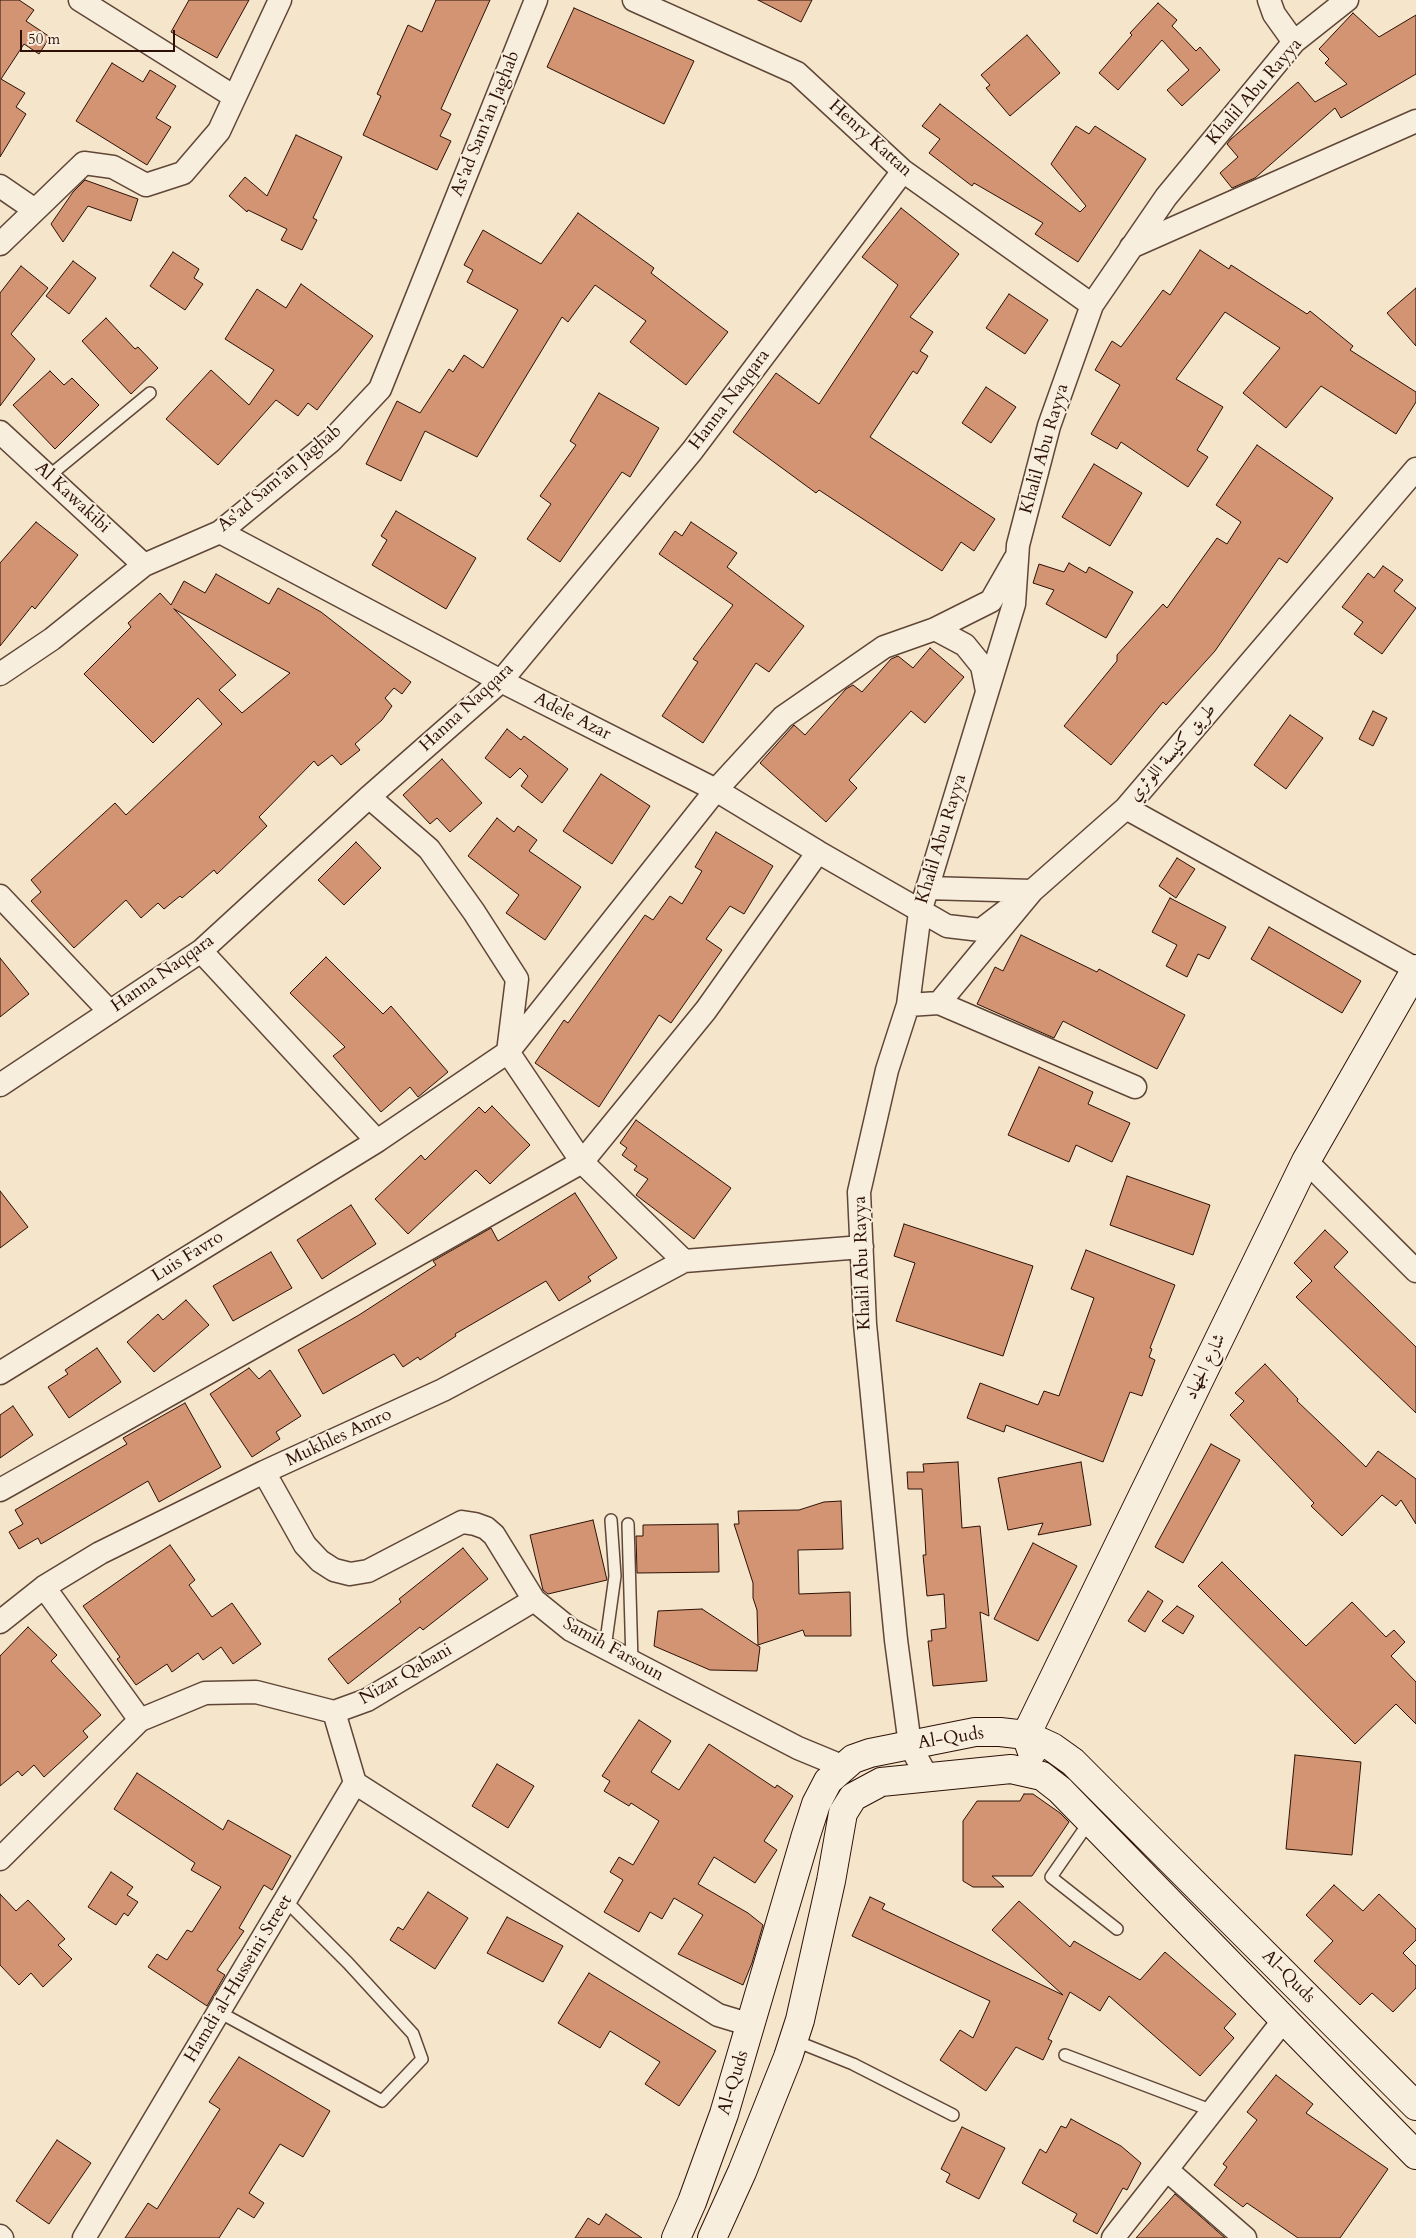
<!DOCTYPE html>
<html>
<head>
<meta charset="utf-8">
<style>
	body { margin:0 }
	#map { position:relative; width:1416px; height:2238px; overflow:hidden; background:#f5e5cb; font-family:Cardo,serif }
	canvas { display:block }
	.scale { position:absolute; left:20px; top:30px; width:155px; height:22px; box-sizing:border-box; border:2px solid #2d1106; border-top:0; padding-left:6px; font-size:15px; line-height:18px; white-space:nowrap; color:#2d1106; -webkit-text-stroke:4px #f8eedd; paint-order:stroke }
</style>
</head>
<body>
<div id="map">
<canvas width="1416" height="2238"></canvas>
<div class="scale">50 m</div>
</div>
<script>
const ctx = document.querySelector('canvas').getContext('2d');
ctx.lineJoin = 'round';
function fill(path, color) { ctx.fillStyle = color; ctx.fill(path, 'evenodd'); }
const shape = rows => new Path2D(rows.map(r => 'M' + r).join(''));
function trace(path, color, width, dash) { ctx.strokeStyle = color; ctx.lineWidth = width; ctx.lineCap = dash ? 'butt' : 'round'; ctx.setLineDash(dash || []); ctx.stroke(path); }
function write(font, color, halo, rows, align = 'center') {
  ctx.font = font + ' Cardo,Amiri,serif'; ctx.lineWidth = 4; ctx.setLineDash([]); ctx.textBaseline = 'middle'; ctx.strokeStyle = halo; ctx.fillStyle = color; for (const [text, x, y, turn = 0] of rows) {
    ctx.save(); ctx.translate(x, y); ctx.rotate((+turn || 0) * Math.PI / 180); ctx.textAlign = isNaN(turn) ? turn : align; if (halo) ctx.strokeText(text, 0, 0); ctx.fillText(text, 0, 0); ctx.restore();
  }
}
const building = shape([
	[0,0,19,0,34,10,26,21,50,37,39,54,24,44,1,79,25,93,16,107,26,114,0,157,0,0],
	[189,0,249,0,217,58,171,32,189,0],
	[436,0,490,0,441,109,451,114,440,136,451,141,437,170,363,135,381,96,377,94,408,25,422,32,436,0],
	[758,0,812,0,801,22,758,0],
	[1158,3,1177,20,1172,26,1196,51,1200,47,1220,70,1182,106,1167,90,1189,70,1162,40,1118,90,1099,73,1132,35,1130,33,1158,3],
	[574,8,694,61,664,124,547,67,574,8],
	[1353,13,1379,37,1416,15,1416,74,1341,118,1335,108,1255,178,1232,188,1220,173,1238,157,1227,144,1231,139,1298,82,1315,102,1347,84,1325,63,1329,59,1319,49,1353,13],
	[1027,35,1060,73,1010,116,986,88,990,85,981,75,1027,35],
	[112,63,143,82,150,70,176,86,156,118,171,127,147,165,76,121,112,63],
	[940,104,1080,212,1086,206,1051,164,1076,126,1089,134,1095,126,1146,159,1078,262,1035,234,1043,223,974,183,972,186,929,153,940,139,922,126,940,104],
	[296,135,342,157,313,218,317,220,302,250,281,240,287,229,248,210,247,212,229,196,245,177,267,196,296,135],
	[85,180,138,199,131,221,88,206,63,242,51,224,73,192,85,180],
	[901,208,959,254,910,317,933,332,920,351,928,356,917,374,913,371,870,437,995,519,974,551,961,542,942,571,819,490,816,493,733,432,776,373,819,404,898,285,862,257,901,208],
	[578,213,654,268,651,273,728,332,686,385,630,342,646,321,595,285,568,322,562,317,477,457,425,431,401,481,366,464,397,401,420,413,449,369,453,372,464,355,483,368,518,310,467,282,473,270,464,265,483,230,541,264,578,213],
	[1200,250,1229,269,1231,265,1307,314,1310,311,1353,346,1350,350,1416,392,1416,402,1396,434,1321,386,1286,428,1243,393,1280,348,1225,312,1176,379,1223,407,1197,450,1208,457,1188,487,1121,442,1117,449,1091,434,1120,385,1095,370,1112,341,1121,347,1163,290,1170,295,1200,250],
	[173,252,199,269,194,278,203,284,185,310,150,286,173,252],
	[73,261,96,278,69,314,46,296,73,261],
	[21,266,48,288,11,334,35,359,0,406,0,293,21,266],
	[301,284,373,336,317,410,308,403,298,416,276,400,218,465,166,419,211,370,249,405,274,370,225,339,257,289,286,308,301,284],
	[1416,288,1416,346,1387,313,1416,288],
	[1009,294,1048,320,1025,354,986,328,1009,294],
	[106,318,135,349,138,347,158,368,131,394,82,341,106,318],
	[50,371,64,385,72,378,99,405,55,449,13,405,50,371],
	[986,387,1016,407,991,443,962,423,986,387],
	[599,393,659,428,630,477,622,472,560,562,527,539,551,504,540,496,576,445,570,441,599,393],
	[1257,445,1333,498,1287,563,1279,558,1215,651,1166,705,1163,702,1111,765,1064,726,1117,661,1117,655,1163,604,1167,608,1217,538,1227,544,1241,522,1216,505,1257,445],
	[1094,464,1142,493,1110,546,1062,517,1094,464],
	[396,511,476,558,446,609,372,565,387,540,381,536,396,511],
	[36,522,78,555,35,609,32,606,0,646,0,563,36,522],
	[691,522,737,553,727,567,804,626,769,672,756,663,703,743,662,716,698,662,693,659,733,605,659,554,675,531,682,536,691,522],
	[1069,563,1086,573,1089,567,1133,592,1106,638,1046,604,1054,590,1033,583,1039,564,1064,572,1069,563],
	[1383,566,1403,580,1394,591,1416,608,1382,654,1354,634,1363,622,1342,607,1368,573,1374,578,1383,566],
	[216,574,269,604,278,588,321,612,411,682,402,694,394,688,385,698,392,706,382,720,355,744,360,750,341,765,332,755,318,766,314,761,259,817,267,826,217,874,214,870,182,898,180,896,164,909,158,903,141,918,126,900,74,948,31,901,41,892,31,880,115,803,126,815,222,724,198,698,153,743,84,674,131,627,128,623,160,593,171,605,184,581,205,593,216,574],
	[174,609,290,673,242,713,219,690,236,675,174,609],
	[930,648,964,677,925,723,911,711,849,780,857,788,826,822,760,763,794,725,805,735,846,689,853,685,862,692,891,659,898,656,913,668,930,648],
	[1373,711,1387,718,1373,746,1359,739,1373,711],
	[1290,715,1323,738,1286,789,1254,765,1290,715],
	[507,729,521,740,524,736,568,769,542,803,521,786,528,776,520,768,510,778,485,758,507,729],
	[442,759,482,803,450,832,437,818,430,824,403,795,442,759],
	[601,774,650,806,612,864,563,831,601,774],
	[497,818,514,832,518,826,537,840,529,851,581,887,545,940,506,913,519,895,468,856,497,818],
	[716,832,773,866,744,914,730,906,706,939,722,950,671,1023,659,1015,599,1107,535,1063,564,1020,568,1023,645,915,653,920,670,896,682,904,702,871,695,867,716,832],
	[356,842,381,868,344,905,318,880,356,842],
	[1177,858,1195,869,1176,898,1159,886,1177,858],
	[1170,898,1226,927,1209,959,1198,954,1187,977,1166,966,1177,945,1152,932,1170,898],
	[1269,927,1361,981,1342,1013,1251,959,1269,927],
	[1021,935,1097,972,1099,969,1185,1015,1157,1069,1063,1021,1054,1038,977,1004,995,967,1003,971,1021,935],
	[326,957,383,1014,391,1006,448,1072,418,1097,410,1087,381,1112,333,1056,345,1047,290,993,326,957],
	[0,958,29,994,0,1017,0,958],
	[1039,1067,1093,1092,1088,1104,1130,1123,1112,1162,1076,1145,1069,1162,1008,1135,1039,1067],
	[492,1106,530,1145,490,1184,476,1170,408,1234,375,1199,421,1155,425,1160,479,1107,485,1113,492,1106],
	[636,1120,731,1188,694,1239,636,1195,648,1179,634,1170,637,1166,622,1155,627,1148,620,1143,636,1120],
	[1127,1176,1210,1205,1193,1255,1110,1225,1127,1176],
	[0,1191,28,1227,0,1248,0,1191],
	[575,1193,617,1258,588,1277,591,1281,559,1301,546,1281,455,1334,456,1336,420,1360,418,1357,403,1367,394,1354,323,1394,298,1350,359,1315,436,1265,433,1261,491,1228,498,1241,575,1193],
	[351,1205,376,1244,322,1279,297,1240,351,1205],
	[904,1224,1033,1266,1003,1356,896,1321,915,1263,894,1256,904,1224],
	[1325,1230,1348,1252,1334,1267,1416,1347,1416,1413,1296,1297,1312,1281,1294,1263,1325,1230],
	[1086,1250,1175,1285,1150,1348,1152,1349,1149,1357,1155,1360,1142,1396,1130,1392,1103,1462,1006,1425,1004,1432,967,1418,980,1383,1038,1405,1044,1391,1059,1396,1094,1298,1071,1289,1086,1250],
	[271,1252,292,1288,233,1321,213,1286,271,1252],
	[186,1300,209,1325,154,1372,127,1342,158,1314,163,1320,186,1300],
	[97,1348,121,1382,69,1418,48,1387,68,1374,65,1370,97,1348],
	[1265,1364,1298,1399,1297,1401,1366,1467,1378,1451,1416,1479,1416,1524,1401,1500,1396,1506,1382,1495,1342,1536,1311,1506,1314,1503,1230,1415,1244,1401,1235,1393,1265,1364],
	[249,1368,259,1379,270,1370,301,1416,276,1432,280,1439,252,1457,210,1394,249,1368],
	[185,1403,221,1467,159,1502,148,1481,41,1544,38,1538,19,1549,9,1532,23,1524,15,1510,127,1444,123,1438,185,1403],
	[13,1406,33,1435,0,1458,0,1415,13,1406],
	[1211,1444,1240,1460,1183,1563,1155,1547,1211,1444],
	[958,1462,962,1528,980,1526,989,1616,980,1612,987,1681,933,1686,928,1641,932,1641,931,1630,946,1628,944,1594,927,1596,923,1555,926,1555,922,1489,908,1489,907,1472,924,1472,923,1464,958,1462],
	[1081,1462,1091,1525,1038,1535,1043,1523,1008,1530,998,1478,1081,1462],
	[841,1501,843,1549,798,1550,799,1594,850,1592,851,1636,805,1636,803,1630,758,1645,757,1610,753,1598,753,1583,734,1524,739,1524,738,1511,799,1510,824,1502,841,1501],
	[593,1520,607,1580,548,1594,543,1590,530,1535,593,1520],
	[718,1524,719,1572,637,1573,636,1536,643,1536,643,1525,718,1524],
	[1033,1543,1077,1566,1038,1641,994,1619,1033,1543],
	[170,1545,195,1580,189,1585,212,1617,232,1603,261,1644,233,1664,221,1647,203,1660,198,1653,172,1672,167,1664,136,1685,117,1659,120,1657,83,1606,170,1545],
	[463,1548,488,1579,423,1630,420,1627,348,1684,328,1659,401,1602,399,1599,463,1548],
	[1222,1562,1306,1646,1352,1602,1386,1637,1394,1630,1405,1642,1391,1656,1416,1682,1416,1724,1396,1704,1355,1744,1198,1586,1222,1562],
	[1148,1591,1163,1601,1145,1632,1128,1621,1148,1591],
	[1177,1606,1194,1616,1183,1634,1162,1621,1177,1606],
	[702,1609,760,1647,757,1671,710,1670,654,1646,658,1611,702,1609],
	[28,1627,57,1655,51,1661,101,1715,83,1731,88,1737,44,1777,34,1765,22,1776,18,1771,0,1786,0,1656,28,1627],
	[639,1720,671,1741,651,1772,679,1790,709,1744,775,1788,777,1785,793,1796,764,1841,777,1850,755,1883,714,1857,698,1884,748,1913,763,1925,752,1963,743,1985,678,1954,703,1915,674,1898,662,1919,650,1912,639,1932,604,1912,623,1880,610,1872,619,1857,633,1865,659,1821,631,1803,629,1806,604,1791,610,1781,602,1776,639,1720],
	[1295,1755,1361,1762,1352,1855,1286,1849,1295,1755],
	[497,1764,534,1786,508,1828,472,1806,497,1764],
	[137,1773,223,1830,228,1820,291,1856,272,1890,264,1885,239,1928,244,1931,217,1970,225,1975,207,2006,148,1967,157,1954,167,1960,187,1930,192,1932,221,1887,191,1870,195,1863,114,1809,137,1773],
	[1024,1794,1033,1794,1060,1813,1069,1822,1032,1876,992,1876,1004,1887,973,1887,963,1881,963,1821,977,1801,1020,1801,1024,1794],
	[111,1872,133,1887,127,1895,138,1902,128,1916,124,1913,116,1925,88,1907,111,1872],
	[1334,1885,1363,1911,1379,1894,1416,1929,1416,1940,1403,1953,1416,1966,1416,1988,1393,2012,1372,1993,1360,2005,1314,1961,1333,1941,1306,1915,1334,1885],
	[428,1892,468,1918,435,1969,390,1940,398,1927,403,1930,428,1892],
	[0,1894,16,1911,28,1900,65,1939,58,1945,72,1959,43,1987,31,1973,19,1985,0,1965,0,1894],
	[870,1897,885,1904,882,1909,1063,1995,992,1930,1019,1901,1070,1947,1074,1941,1140,1980,1165,1952,1236,2014,1224,2028,1234,2038,1200,2076,1109,1996,1100,2011,1070,1992,1048,2039,1052,2041,1043,2060,1016,2047,986,2091,940,2060,960,2030,973,2038,990,2001,852,1936,870,1897],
	[507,1917,563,1946,543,1982,487,1953,507,1917],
	[589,1973,716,2051,679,2106,645,2084,660,2062,610,2031,600,2048,558,2023,589,1973],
	[239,2057,330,2111,303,2157,280,2144,249,2193,264,2203,254,2218,238,2208,219,2238,125,2238,148,2203,157,2209,220,2109,209,2102,239,2057],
	[1276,2075,1313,2104,1306,2113,1388,2169,1340,2238,1298,2238,1247,2203,1243,2207,1214,2185,1227,2167,1223,2164,1257,2120,1247,2112,1276,2075],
	[1071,2119,1121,2146,1141,2163,1127,2190,1123,2188,1097,2234,1073,2221,1077,2214,1022,2183,1040,2149,1046,2153,1061,2126,1066,2128,1071,2119],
	[962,2127,1005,2148,979,2199,946,2182,950,2174,941,2169,962,2127],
	[57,2140,91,2163,49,2224,16,2201,57,2140],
	[1175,2194,1225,2238,1136,2238,1175,2194],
	[606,2214,642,2238,575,2238,588,2218,599,2225,606,2214]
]);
const lane = shape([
	[49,476,150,393],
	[628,1524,632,1662],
	[605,1648,615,1576,611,1520],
	[1090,1821,1051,1877,1117,1929],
	[219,2012,382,2101,422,2059,413,2034,348,1963,285,1900],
	[793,2040,853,2064,953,2115],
	[1065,2055,1213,2111]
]);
const street = shape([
	[80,0,233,96],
	[634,0,797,73,903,171,1092,305],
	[1269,0,1274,14,1294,42],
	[0,186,35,210],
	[0,244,84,163,113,167,146,185,183,173,219,131,280,0],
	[1131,247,1416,121],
	[0,432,144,565],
	[220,532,501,681,716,790,818,852,947,926,981,930,1032,891],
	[935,629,965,645,982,666,987,691],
	[0,674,52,639,144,565,220,532,331,441,380,389,536,0],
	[369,797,429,849,474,912,517,979,508,1052,582,1162,684,1261],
	[1126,808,1416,969],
	[927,888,1032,891],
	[0,896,110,1012],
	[201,951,377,1141,508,1052,716,790,783,717,884,647,935,629,991,601,1015,559],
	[939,1003,1135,1087],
	[908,1005,939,1003,1032,891,1126,808,1416,469],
	[0,1085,201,951,369,797,501,681,692,451,903,171],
	[1306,1161,1416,1271],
	[0,1373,377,1141],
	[264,1472,305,1545,320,1561,334,1570,350,1574,368,1571,462,1522,475,1524,486,1528,494,1535,534,1600,571,1630,798,1748,844,1767],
	[0,1490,582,1162,706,1010,818,852],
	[44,1587,140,1720],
	[0,1622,44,1587,100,1553,264,1472,443,1390,684,1261,862,1247],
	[927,1777,910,1745,896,1640,865,1324,859,1192,887,1070,908,1005,920,912,1014,604,1018,545,1049,426,1092,305,1166,197,1294,42,1347,0],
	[355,1783,718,2015,751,2025],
	[0,1859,140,1720,205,1693,256,1692,334,1712,367,1700,534,1600],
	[1167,2170,1245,2238],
	[0,2236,2,2238],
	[84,2238,355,1783,334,1712],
	[1113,2238,1283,2021]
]);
const secondary = shape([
	[1032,1752,1026,1735,1306,1161,1416,969],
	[676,2238,692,2202,724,2114,806,1835,816,1804,828,1781,853,1759,870,1753,975,1732,1000,1732,1026,1735,1052,1747,1073,1762,1416,2106],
	[712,2238,742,2172,788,2057,800,2020,831,1881,843,1813,853,1797,881,1782,1011,1769,1042,1776,1060,1790,1416,2155]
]);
const streetNames = [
	["Khalil Abu Rayya",1255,92,-49],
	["As'ad Sam'an Jaghab",486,124,-68],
	["Henry Kattan",870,139,42],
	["Hanna Naqqara",730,400,-53],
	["Khalil Abu Rayya",1045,449,-74],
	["As'ad Sam'an Jaghab",280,479,-40],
	["Al Kawakibi",72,498,43],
	["Hanna Naqqara",467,708,-43],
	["Adele Azar",572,717,27],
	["طريق كنيسة اللوثري",1173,753,-49],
	["Khalil Abu Rayya",942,839,-73],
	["Hanna Naqqara",163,974,-35],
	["Luis Favro",188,1257,-32],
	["Khalil Abu Rayya",863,1263,-92],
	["شارع الجهاد",1206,1367,-64],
	["Mukhles Amro",339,1438,-25],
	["Samih Farsoun",613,1650,29],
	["Nizar Qabani",406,1675,-30],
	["Al-Quds",951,1739,-9],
	["Al-Quds",1288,1977,45],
	["Hamdi al-Husseini Street",239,1979,-59],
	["Al-Quds",734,2083,-73]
];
fill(building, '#d29472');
trace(building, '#2d1106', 1);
trace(lane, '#5f4637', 14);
trace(street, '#5f4637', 25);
trace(secondary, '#2d1106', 30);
trace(lane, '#f8eedd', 11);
trace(street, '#f8eedd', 22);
trace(secondary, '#f8eedd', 28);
write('18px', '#2d1106', '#f8eedd', streetNames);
</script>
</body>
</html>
